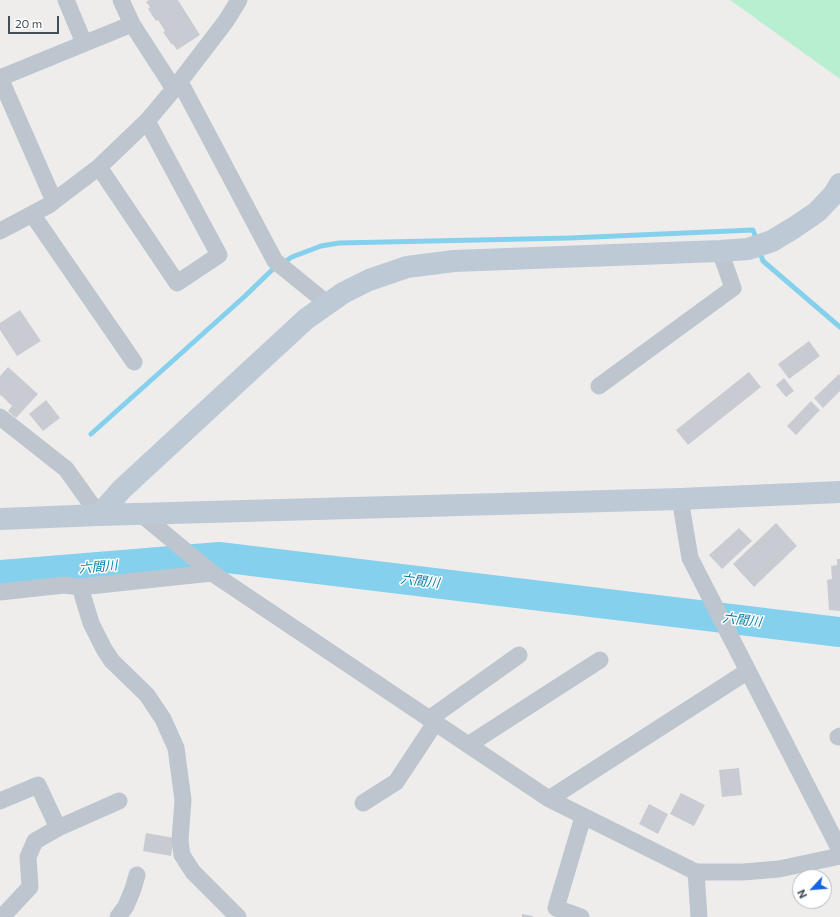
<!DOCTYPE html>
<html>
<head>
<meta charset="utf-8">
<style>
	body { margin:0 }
	#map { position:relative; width:840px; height:917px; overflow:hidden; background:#efedec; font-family:Commissioner,sans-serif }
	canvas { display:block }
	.north { position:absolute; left:792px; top:869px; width:40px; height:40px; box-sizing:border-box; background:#fff; border:1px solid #b5b9bd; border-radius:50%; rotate:244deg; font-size:11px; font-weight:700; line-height:16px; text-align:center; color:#454f5a }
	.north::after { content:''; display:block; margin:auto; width:14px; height:18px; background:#1663e0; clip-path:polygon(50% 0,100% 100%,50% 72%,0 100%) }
	.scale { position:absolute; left:8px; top:16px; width:51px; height:18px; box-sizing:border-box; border:2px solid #454f5a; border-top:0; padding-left:5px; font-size:12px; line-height:14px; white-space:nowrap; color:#454f5a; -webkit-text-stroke:3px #fff; paint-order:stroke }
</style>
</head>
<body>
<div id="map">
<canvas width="840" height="917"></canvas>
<div class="north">N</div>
<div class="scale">20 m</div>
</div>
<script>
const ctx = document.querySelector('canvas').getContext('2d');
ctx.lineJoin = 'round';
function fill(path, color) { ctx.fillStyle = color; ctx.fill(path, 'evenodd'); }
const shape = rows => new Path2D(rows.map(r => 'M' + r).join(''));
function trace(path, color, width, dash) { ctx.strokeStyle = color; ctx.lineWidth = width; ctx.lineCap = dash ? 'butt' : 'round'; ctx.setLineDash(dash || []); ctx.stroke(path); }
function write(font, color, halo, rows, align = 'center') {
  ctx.font = font + ' Commissioner,"Noto Sans JP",sans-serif'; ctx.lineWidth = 3; ctx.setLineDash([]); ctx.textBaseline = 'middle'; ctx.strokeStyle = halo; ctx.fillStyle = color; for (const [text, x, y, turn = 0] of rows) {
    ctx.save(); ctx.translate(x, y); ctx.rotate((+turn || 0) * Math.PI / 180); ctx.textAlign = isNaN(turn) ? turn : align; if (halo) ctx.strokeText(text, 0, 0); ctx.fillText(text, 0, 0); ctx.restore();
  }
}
const green = shape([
	[730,0,840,0,840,79]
]);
const stream = shape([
	[759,250,763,261,840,327],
	[91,434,244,297,273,269,292,257,321,246,339,243,570,238,753,230,757,241]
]);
const river = shape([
	[0,575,219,557,840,632]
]);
const building = shape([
	[149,0,178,0,200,35,177,50,173,44,172,45,163,32,165,31,158,20,156,21,148,9,150,7,146,2],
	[20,310,41,341,17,356,0,330,0,323],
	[809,341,820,356,789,379,778,364],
	[8,367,38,394,16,418,8,411,12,406,1,395,0,396,0,376],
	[749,372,761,387,688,445,676,430],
	[839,374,840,376,840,391,823,408,814,398],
	[784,378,794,391,786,397,776,385],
	[46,400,60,418,43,431,29,414],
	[811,401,820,410,796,435,787,426],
	[776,523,797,546,754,587,733,564],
	[739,528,752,541,722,569,709,555],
	[837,559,840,559,840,611,829,610,827,580,832,579,831,566,837,565],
	[739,768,742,795,722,797,719,770],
	[681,793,705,805,694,826,670,814],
	[649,804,668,814,658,834,639,824],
	[146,833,174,838,171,856,143,851],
	[522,914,533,916,533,917,522,917]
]);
const street = shape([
	[66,0,84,43],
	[121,0,132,24,174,89],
	[0,78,132,24],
	[0,78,54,201],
	[180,82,275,261,328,304],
	[99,167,177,283,219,255,147,121],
	[32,214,134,362],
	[0,231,49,205,54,201,99,167,147,121,174,89,226,21,239,0],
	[599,386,733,288,720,251],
	[0,417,66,469,99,515],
	[680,499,690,558,748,671],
	[141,514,212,573,549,799,696,872,699,917],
	[80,587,91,623,104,649,112,661,147,695,163,719,176,748,183,800,180,840,182,855,193,872,238,917],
	[0,592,64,585,80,587,212,573],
	[429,719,519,655],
	[838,737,840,736],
	[468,745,600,660],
	[549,799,748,671,840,850],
	[0,801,38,785,58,828],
	[363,803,396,782,435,723],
	[696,872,743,872,779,869,840,856],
	[2,917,30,887,28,857,35,841,58,828,119,801],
	[118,917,126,906,133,889,137,875],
	[581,917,556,908,583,817]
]);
const secondary = shape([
	[99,515,122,489,306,319,343,293,369,280,407,267,454,261,720,251,748,249,772,241,795,227,817,212,834,194,840,184],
	[0,519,99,515,680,499,840,492]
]);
const waterNames = [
	["六間川",98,567,-5],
	["六間川",420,581,7],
	["六間川",742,620,7]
];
fill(green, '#b9efd1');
trace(stream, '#85d1ed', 5);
trace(river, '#85d1ed', 30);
fill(building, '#c9cbd3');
trace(street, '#bdc6cf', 17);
trace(secondary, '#bec9d6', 22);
write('italic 13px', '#0a7ea8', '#fff', waterNames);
</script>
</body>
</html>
